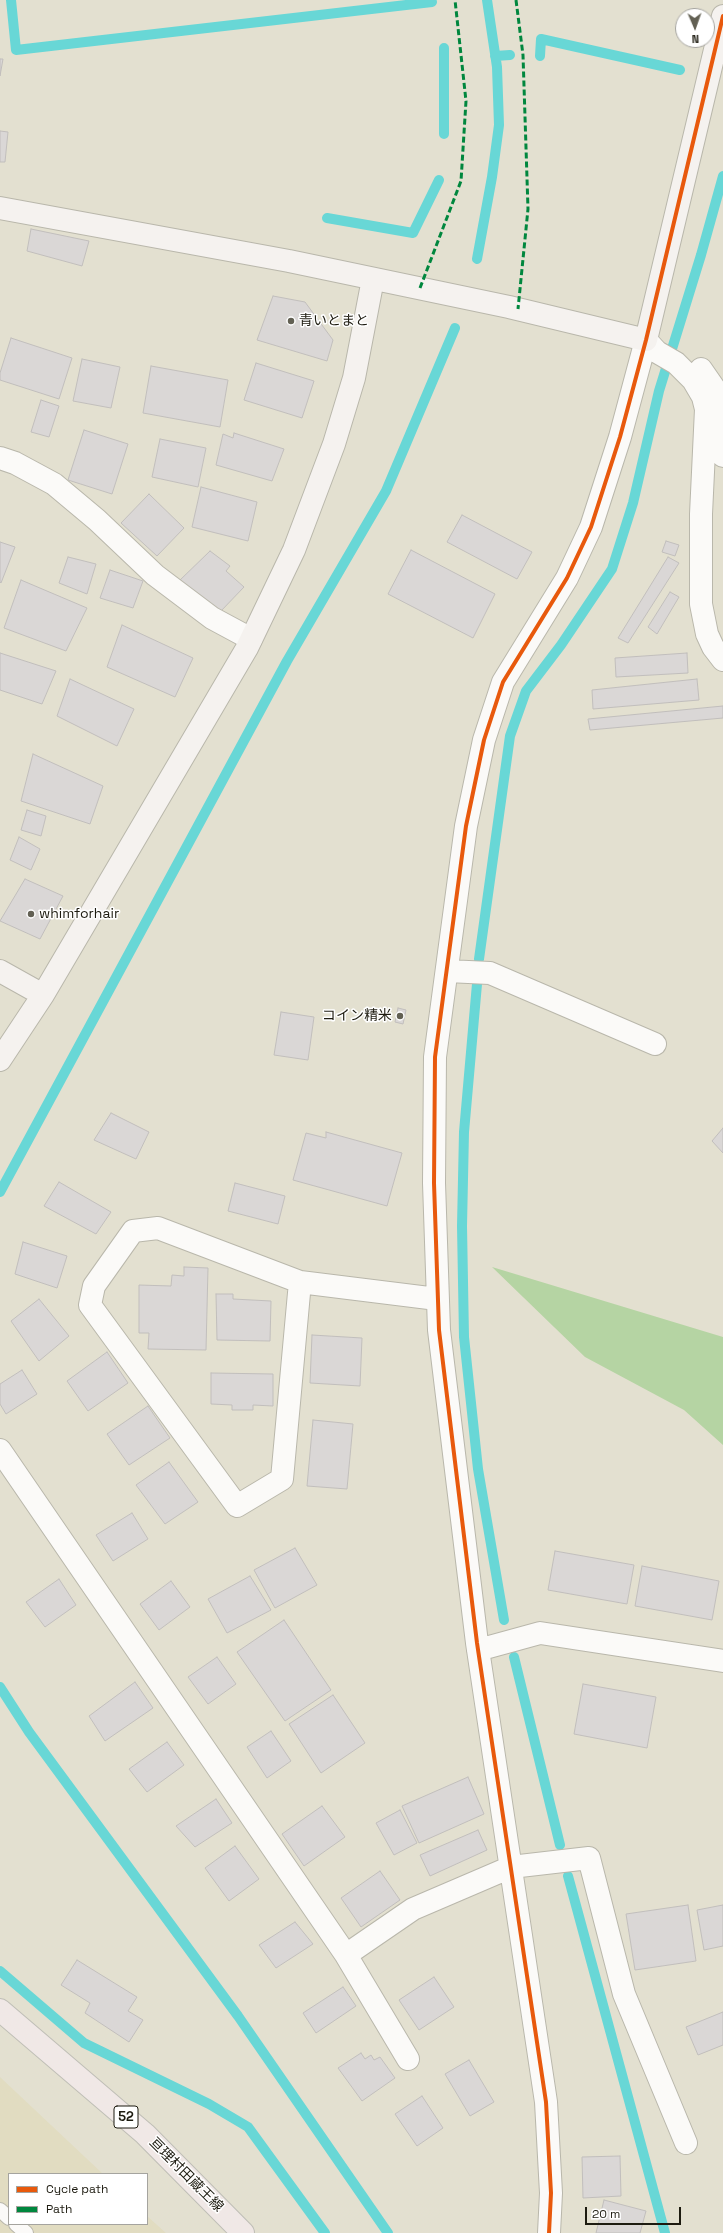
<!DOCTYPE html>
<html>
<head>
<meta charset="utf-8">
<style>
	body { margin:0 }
	#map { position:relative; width:723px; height:2233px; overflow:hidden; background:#e3e0d0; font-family:"Space Grotesk",sans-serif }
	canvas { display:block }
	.legend { position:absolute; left:8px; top:2173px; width:140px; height:52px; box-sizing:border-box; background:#fff; border:1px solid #a5a49f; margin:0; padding:5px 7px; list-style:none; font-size:12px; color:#1d1b10 }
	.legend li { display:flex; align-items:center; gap:8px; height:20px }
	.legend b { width:20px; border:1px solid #a5a49f }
	.north { position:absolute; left:675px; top:8px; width:40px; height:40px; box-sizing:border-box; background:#fff; border:1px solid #a5a49f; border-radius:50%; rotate:178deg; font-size:11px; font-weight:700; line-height:16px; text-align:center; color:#1d1b10 }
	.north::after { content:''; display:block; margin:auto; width:14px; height:18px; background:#626053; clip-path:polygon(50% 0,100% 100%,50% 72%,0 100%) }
	.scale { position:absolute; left:585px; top:2207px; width:96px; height:18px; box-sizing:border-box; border:2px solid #1d1b10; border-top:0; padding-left:5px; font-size:12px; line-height:14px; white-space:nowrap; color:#1d1b10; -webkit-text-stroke:3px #fff; paint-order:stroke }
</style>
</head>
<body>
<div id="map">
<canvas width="723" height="2233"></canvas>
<ul class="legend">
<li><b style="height:5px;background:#e8590c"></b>Cycle path</li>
<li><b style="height:5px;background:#00873e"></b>Path</li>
</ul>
<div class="north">N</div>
<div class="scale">20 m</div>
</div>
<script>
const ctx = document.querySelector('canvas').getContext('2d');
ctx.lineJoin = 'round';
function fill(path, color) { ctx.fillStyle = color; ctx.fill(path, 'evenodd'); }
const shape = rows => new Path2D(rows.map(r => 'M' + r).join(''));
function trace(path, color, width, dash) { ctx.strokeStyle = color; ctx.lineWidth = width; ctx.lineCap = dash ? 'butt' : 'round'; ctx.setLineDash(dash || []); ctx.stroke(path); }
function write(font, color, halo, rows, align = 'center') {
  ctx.font = font + ' "Space Grotesk","Noto Sans JP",sans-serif'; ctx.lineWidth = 3; ctx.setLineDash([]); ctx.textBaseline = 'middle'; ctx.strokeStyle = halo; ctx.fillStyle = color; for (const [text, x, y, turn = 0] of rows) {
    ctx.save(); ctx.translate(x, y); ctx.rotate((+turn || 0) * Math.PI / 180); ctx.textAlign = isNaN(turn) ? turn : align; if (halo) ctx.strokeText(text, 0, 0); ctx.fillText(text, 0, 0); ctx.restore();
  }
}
const built = shape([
	[0,2077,103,2174,9,2174,9,2224,147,2224,147,2216,166,2233,0,2233]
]);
const green = shape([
	[492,1267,723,1337,723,1445,684,1410,585,1357]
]);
const stream = shape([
	[11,0,16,50,432,2],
	[444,48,444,134],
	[495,56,510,55],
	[540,56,541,39,680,70],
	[327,218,413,233,439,180],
	[477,259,492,177,499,125,497,67,487,0],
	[479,959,510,736,526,691,561,645,612,569,633,503,659,391,701,255,723,176],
	[477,984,464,1132,462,1226,464,1337,478,1469,504,1620],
	[0,1192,287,661,386,491,455,328],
	[514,1657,560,1845],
	[0,1687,29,1732,238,2016,388,2233],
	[568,1876,665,2233],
	[0,1971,84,2043,209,2104,248,2127,325,2233]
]);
const building = shape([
	[0,59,3,59,0,76,0,59],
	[0,131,8,132,5,162,0,162,0,131],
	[31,229,89,241,82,266,27,251,31,229],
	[273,296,305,302,333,340,327,361,257,340,273,296],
	[11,338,72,358,59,399,0,380,0,373,11,338],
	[82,359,120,367,111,408,73,401,82,359],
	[256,363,314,381,302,418,244,400,256,363],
	[151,366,228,380,220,427,143,413,151,366],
	[41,400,59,406,49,437,31,432,41,400],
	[84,430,128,444,112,494,68,480,84,430],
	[234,433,284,449,272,481,216,465,223,434,233,438,234,433],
	[160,439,206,448,198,487,152,477,160,439],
	[201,487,257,502,248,541,192,527,201,487],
	[149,494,184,528,157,556,121,523,149,494],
	[462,515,532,552,517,579,447,542,462,515],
	[666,541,679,545,675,556,662,552,666,541],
	[0,542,15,547,1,583,0,582,0,542],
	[411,550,495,594,473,638,388,594,411,550],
	[210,551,230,566,226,571,244,587,220,612,179,581,210,551],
	[68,557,96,564,87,594,59,583,68,557],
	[668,557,679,563,628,643,618,638,668,557],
	[110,570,143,581,133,608,100,598,110,570],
	[21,580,87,608,66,651,4,628,21,580],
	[670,592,679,597,657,634,648,627,670,592],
	[122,625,193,658,175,697,107,667,122,625],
	[0,653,56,671,42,704,0,690,0,653],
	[687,653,688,673,616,677,615,658,687,653],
	[70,679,134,709,117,746,57,716,70,679],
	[697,679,699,700,593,709,592,690,697,679],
	[723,706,723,718,590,730,588,719,723,706],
	[33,754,103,786,90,824,21,801,33,754],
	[27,810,46,816,41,836,21,830,27,810],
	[19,837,40,849,31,870,10,860,19,837],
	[25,879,63,896,40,939,0,921,25,879],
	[398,1008,406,1010,403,1024,395,1022,398,1008],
	[281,1012,314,1017,308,1060,274,1055,281,1012],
	[111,1113,149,1132,136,1159,94,1140,111,1113],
	[723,1128,723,1153,712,1141,723,1128],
	[326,1132,402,1153,387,1206,293,1180,306,1133,326,1138,326,1132],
	[59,1182,111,1212,96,1234,44,1206,59,1182],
	[235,1183,285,1196,278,1224,228,1211,235,1183],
	[23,1242,67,1256,57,1288,15,1274,23,1242],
	[184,1267,208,1268,206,1350,148,1349,149,1333,139,1333,139,1285,171,1286,172,1275,184,1276,184,1267],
	[216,1294,233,1294,233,1299,271,1301,270,1341,217,1340,216,1294],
	[39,1299,69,1336,39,1361,11,1321,39,1299],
	[312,1335,362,1338,360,1386,310,1383,312,1335],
	[107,1352,128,1383,88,1411,67,1381,107,1352],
	[22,1370,37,1394,6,1414,0,1404,0,1384,22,1370],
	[211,1373,273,1374,273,1406,253,1405,253,1410,232,1410,232,1405,211,1404,211,1373],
	[148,1406,170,1438,129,1465,107,1434,148,1406],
	[313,1420,353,1424,347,1489,307,1486,313,1420],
	[169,1462,198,1502,165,1524,136,1485,169,1462],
	[132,1513,148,1539,113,1561,96,1535,132,1513],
	[295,1548,317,1585,275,1608,254,1570,295,1548],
	[555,1551,634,1565,627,1604,548,1590,555,1551],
	[642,1566,719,1581,712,1620,635,1606,642,1566],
	[250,1576,271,1610,227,1633,208,1599,250,1576],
	[59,1579,76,1605,45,1627,26,1602,59,1579],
	[171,1581,190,1607,159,1630,140,1604,171,1581],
	[284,1620,331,1690,285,1721,237,1652,284,1620],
	[217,1657,236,1684,208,1704,188,1677,217,1657],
	[135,1682,153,1708,105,1741,89,1716,135,1682],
	[583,1684,656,1697,647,1748,574,1734,583,1684],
	[333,1695,365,1743,321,1773,289,1724,333,1695],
	[271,1731,291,1761,267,1778,247,1747,271,1731],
	[167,1742,184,1765,147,1792,129,1769,167,1742],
	[468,1777,484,1814,419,1843,402,1806,468,1777],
	[216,1799,232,1823,195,1847,176,1826,216,1799],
	[322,1806,345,1837,304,1866,282,1834,322,1806],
	[400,1810,417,1843,394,1855,376,1823,400,1810],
	[478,1830,487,1850,430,1876,420,1855,478,1830],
	[235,1846,259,1879,229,1901,205,1868,235,1846],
	[380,1871,400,1900,361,1927,341,1898,380,1871],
	[688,1905,696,1961,635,1970,626,1914,688,1905],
	[723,1905,723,1946,704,1950,697,1910,723,1905],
	[295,1922,313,1944,276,1968,259,1945,295,1922],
	[77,1960,137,1997,128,2011,143,2020,129,2042,85,2013,90,2003,61,1985,77,1960],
	[434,1977,454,2007,419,2030,399,2000,434,1977],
	[343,1987,356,2006,316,2033,303,2013,343,1987],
	[723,2012,723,2045,698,2055,686,2027,723,2012],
	[361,2053,365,2059,371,2055,374,2060,380,2057,395,2078,362,2101,338,2068,361,2053],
	[469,2060,494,2102,470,2116,445,2074,469,2060],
	[422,2096,443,2128,417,2146,395,2114,422,2096],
	[620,2156,621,2196,583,2198,582,2157,620,2156],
	[604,2200,646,2211,640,2233,596,2233,604,2200]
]);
const lane = shape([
	[0,2210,9,2218],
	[16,2224,26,2233]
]);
const street = shape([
	[646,340,657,352,676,363,693,380,703,397,706,409,701,514,701,604,707,634,713,647,723,660],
	[701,369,719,395,723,456],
	[0,458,15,463,54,484,97,520,155,575,212,618,251,639],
	[447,971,490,973,655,1044],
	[300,1282,282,1479,237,1506,90,1305,94,1286,133,1231,158,1228,300,1282,437,1299],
	[0,1450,346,1955,408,2059],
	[478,1650,540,1633,723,1661],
	[346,1955,413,1909,511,1867,589,1858,624,1994,686,2143],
	[549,2233,551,2193,546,2102,477,1643,439,1330,434,1183,435,1057,466,826,484,740,503,682,567,578,591,527,620,437,646,340]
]);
const secondary = shape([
	[0,208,289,261,509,307,646,340,723,16],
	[0,971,43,995],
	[0,1060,43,995,247,648,294,550,334,444,354,378,373,279]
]);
const primary = shape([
	[0,2010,145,2134,243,2233]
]);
const quiet = shape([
	[516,0,523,55,528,209,518,309],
	[420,288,461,181,466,101,455,0]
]);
const cycleway = shape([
	[549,2233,551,2193,546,2102,477,1643,439,1330,434,1183,435,1057,466,826,484,740,503,682,567,578,591,527,620,437,646,340,723,16]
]);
const markers = [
	[291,321,4,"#626053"],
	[31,914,4,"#626053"],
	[400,1016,4,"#626053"]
];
const shields = [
	[126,2117,24]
];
const shieldNames = [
	["52",126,2117]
];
const poiNames = [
	["青いとまと",299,321],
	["whimforhair",39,914],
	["コイン精米",392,1016,"right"]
];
const streetNames = [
	["亘理村田蔵王線",186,2175,45]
];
fill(built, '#e1dcc1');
fill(green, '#b5d4a3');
trace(stream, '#68d7d6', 10);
fill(building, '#dad7d6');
trace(building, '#c1bebc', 1);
trace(lane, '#b9b7ab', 16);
trace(street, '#b9b7ab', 24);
trace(secondary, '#b9b7ab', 24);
trace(primary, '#bfbeb6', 24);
trace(lane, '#fbfaf8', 14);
trace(street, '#fbfaf8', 22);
trace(secondary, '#f5f2ef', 22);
trace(primary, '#f0e8e6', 22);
trace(quiet, '#00873e', 3, [6, 3]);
trace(cycleway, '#e8590c', 4);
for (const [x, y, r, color] of markers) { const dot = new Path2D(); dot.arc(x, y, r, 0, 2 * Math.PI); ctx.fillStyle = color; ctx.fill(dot); trace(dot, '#fff', 1.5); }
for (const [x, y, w] of shields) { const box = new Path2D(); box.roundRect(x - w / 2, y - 11, w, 22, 3); ctx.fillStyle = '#fff'; ctx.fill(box); trace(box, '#1d1b10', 1); }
write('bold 13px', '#1d1b10', null, shieldNames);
write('14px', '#1d1b10', '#fff', poiNames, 'left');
write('14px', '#1d1b10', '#fff', streetNames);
</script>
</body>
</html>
